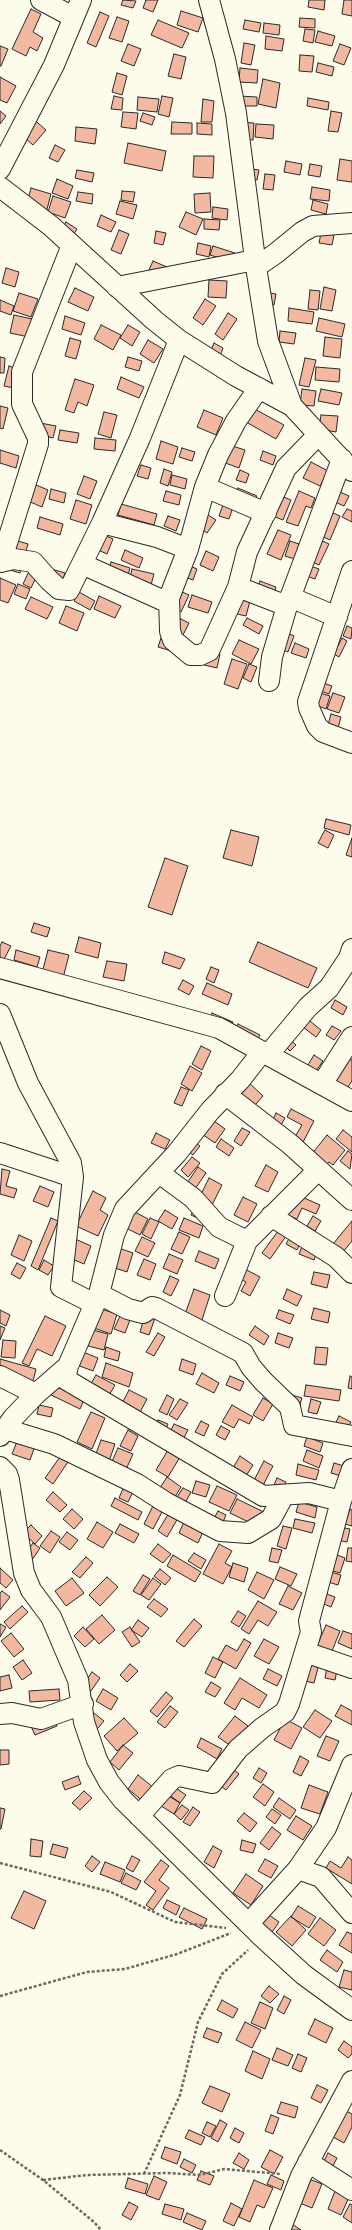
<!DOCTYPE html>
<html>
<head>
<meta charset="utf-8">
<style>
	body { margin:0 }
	canvas { display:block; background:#fdfbea }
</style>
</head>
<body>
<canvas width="352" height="2230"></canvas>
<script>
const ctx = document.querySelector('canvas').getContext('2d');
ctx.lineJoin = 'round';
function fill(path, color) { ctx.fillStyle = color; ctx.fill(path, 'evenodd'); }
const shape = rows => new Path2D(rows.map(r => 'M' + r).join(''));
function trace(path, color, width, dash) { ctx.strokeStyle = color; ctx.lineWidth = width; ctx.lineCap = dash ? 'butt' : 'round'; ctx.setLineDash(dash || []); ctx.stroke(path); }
const building = shape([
	[123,0,136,1,133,8,121,5,123,0],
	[146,0,158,0,153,12,143,8,146,0],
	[309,0,325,0,324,10,308,7,309,0],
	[344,0,352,0,352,16,342,14,344,0],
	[31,9,41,14,33,32,43,38,37,51,30,47,26,56,12,49,31,9],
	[181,11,203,18,198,32,177,25,181,11],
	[100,12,109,16,96,47,87,43,100,12],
	[117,17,129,21,122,42,109,38,117,17],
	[300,18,315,19,315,28,299,27,300,18],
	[158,20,189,33,182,48,151,35,158,20],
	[245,20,261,23,259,32,243,29,245,20],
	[264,23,280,25,279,35,263,33,264,23],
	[305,29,315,30,313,43,303,41,305,29],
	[318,31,335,36,332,46,315,42,318,31],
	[266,36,284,39,282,51,265,49,266,36],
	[244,43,255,45,251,65,241,63,244,43],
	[128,44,141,49,134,66,121,61,128,44],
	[340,44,351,48,344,65,333,61,340,44],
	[0,46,8,49,1,66,0,66,0,46],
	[174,54,186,57,181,79,168,76,174,54],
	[300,55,314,56,312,72,299,71,300,55],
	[318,63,334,67,332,76,316,72,318,63],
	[240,68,258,70,257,83,239,82,240,68],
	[117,73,127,76,122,95,112,92,117,73],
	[0,77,16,86,7,103,0,100,0,77],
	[263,79,280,83,276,108,258,104,263,79],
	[114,96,123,98,122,110,111,109,114,96],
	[162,96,173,98,169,117,158,114,162,96],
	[239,96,257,97,257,106,239,106,239,96],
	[138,97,159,99,157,112,137,110,138,97],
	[308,98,329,102,328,110,307,106,308,98],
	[203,99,214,101,212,122,201,122,203,99],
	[0,111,6,116,0,124,0,111],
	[331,111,342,113,338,132,328,131,331,111],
	[123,112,138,113,136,129,121,127,123,112],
	[143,113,155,117,152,125,140,121,143,113],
	[31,117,46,130,33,145,18,132,31,117],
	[172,122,192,123,192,134,171,134,172,122],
	[237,122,254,123,253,140,236,139,237,122],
	[197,123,212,124,212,135,197,134,197,123],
	[256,124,274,125,273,139,255,137,256,124],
	[76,127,97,129,95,144,75,141,76,127],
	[128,143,166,151,162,171,124,163,128,143],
	[55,145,65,150,58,162,49,158,55,145],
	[194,156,214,156,213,178,193,177,194,156],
	[340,159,352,161,352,182,337,180,340,159],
	[286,161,302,164,300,175,284,172,286,161],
	[310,164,322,166,320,177,308,175,310,164],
	[245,168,259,170,257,180,243,178,245,168],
	[77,170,94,173,92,182,75,178,77,170],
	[265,174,275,175,273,190,263,189,265,174],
	[57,179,73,186,68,199,52,193,57,179],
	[312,187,330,190,329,201,310,199,312,187],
	[31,188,51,194,46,213,26,207,31,188],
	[122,191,135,192,133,202,121,200,122,191],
	[78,192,93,194,92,204,76,201,78,192],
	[210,193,211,212,195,213,194,194,210,193],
	[53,196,71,202,65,218,48,212,53,196],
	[313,200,328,204,326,214,311,210,313,200],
	[120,201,137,205,133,219,116,214,120,201],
	[213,207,228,209,227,220,212,218,213,207],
	[186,212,203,219,196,235,179,227,186,212],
	[101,215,116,222,111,232,97,226,101,215],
	[204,219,220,220,219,230,204,229,204,219],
	[66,222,77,229,70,240,59,233,66,222],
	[119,230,129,234,121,254,111,250,119,230],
	[156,231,166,233,163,245,154,243,156,231],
	[321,233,334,235,332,245,319,243,321,233],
	[198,243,211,246,209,257,196,254,198,243],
	[213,246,235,253,232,262,210,255,213,246],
	[153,261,167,267,148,272,153,261],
	[6,268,19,272,15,287,2,283,6,268],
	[209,280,227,281,226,298,208,297,209,280],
	[324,287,336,290,332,311,320,309,324,287],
	[75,288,94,297,88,311,68,302,75,288],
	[310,290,320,291,318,310,308,309,310,290],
	[259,291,276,294,274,305,256,302,259,291],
	[19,293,38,299,31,317,13,311,19,293],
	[205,299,216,306,203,325,193,318,205,299],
	[0,300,14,306,11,315,0,311,0,300],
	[289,308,314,312,312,324,288,321,289,308],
	[228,313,237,319,223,340,215,334,228,313],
	[14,315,32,319,29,337,10,333,14,315],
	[65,316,85,323,81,335,62,329,65,316],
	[319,318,345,324,342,337,316,331,319,318],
	[101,325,121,335,113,350,94,339,101,325],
	[128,325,140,332,132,346,120,338,128,325],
	[280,331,296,333,294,344,279,342,280,331],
	[325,337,342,339,340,358,323,356,325,337],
	[70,338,81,341,76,359,65,356,70,338],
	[148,340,163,349,154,363,140,354,148,340],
	[214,343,223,348,217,364,207,360,214,343],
	[0,357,5,358,4,373,0,373,0,357],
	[128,357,142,361,139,371,125,367,128,357],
	[305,358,316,360,309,387,299,385,305,358],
	[9,366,18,369,14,388,4,386,9,366],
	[316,367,340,369,339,382,315,380,316,367],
	[121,377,144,387,139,398,117,389,121,377],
	[75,379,94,385,87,406,78,402,74,413,65,410,75,379],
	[302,389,316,391,314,406,300,405,302,389],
	[321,389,342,393,339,405,318,401,321,389],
	[247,405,284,425,276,439,239,418,247,405],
	[0,406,8,408,3,429,0,428,0,406],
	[204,410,223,418,216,435,197,427,204,410],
	[104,412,117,415,111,438,98,434,104,412],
	[321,415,338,416,336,432,319,429,321,415],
	[35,422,56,426,53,438,33,433,35,422],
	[60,430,79,433,77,443,58,440,60,430],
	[95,438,116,440,115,451,94,449,95,438],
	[161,441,178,447,173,464,156,459,161,441],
	[226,444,245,450,239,468,220,461,226,444],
	[182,448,195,452,192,461,179,457,182,448],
	[0,450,19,456,16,468,0,463,0,450],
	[263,451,276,456,273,465,260,460,263,451],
	[311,462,328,471,320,486,303,478,311,462],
	[141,465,151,468,148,479,137,476,141,465],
	[164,469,172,472,168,486,160,483,164,469],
	[240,470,249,474,246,483,236,480,240,470],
	[172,475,187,479,185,489,170,485,172,475],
	[84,476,97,481,90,499,77,494,84,476],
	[22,479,48,490,42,507,28,501,22,479],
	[329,487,349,496,344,506,324,497,329,487],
	[238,488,257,496,252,506,233,498,238,488],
	[51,489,66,493,64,503,49,499,51,489],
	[166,491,181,495,179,505,163,501,166,491],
	[299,491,315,498,311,508,306,506,298,526,286,522,299,491],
	[274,493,291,500,283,520,265,513,274,493],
	[225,499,235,501,229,519,219,516,225,499],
	[76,500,92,505,86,524,70,519,76,500],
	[121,504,157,514,154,525,118,515,121,504],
	[320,507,340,516,330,540,310,531,320,507],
	[347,509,352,511,352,522,342,517,347,509],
	[208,515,216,520,207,533,199,527,208,515],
	[168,516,180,520,176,531,164,526,168,516],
	[40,517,63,524,60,535,37,528,40,517],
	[278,530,291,535,281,560,267,554,278,530],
	[104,535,113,539,107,554,98,550,104,535],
	[320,540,329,544,319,565,310,561,320,540],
	[18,541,28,544,20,573,10,570,18,541],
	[290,541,299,544,295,559,285,556,290,541],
	[125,550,143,558,139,568,121,560,125,550],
	[206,551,219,557,213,571,200,565,206,551],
	[178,561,197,569,193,580,174,573,178,561],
	[111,562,130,568,124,588,105,582,111,562],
	[305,564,319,569,315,579,301,574,305,564],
	[45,567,65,573,62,583,45,567],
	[30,569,38,573,31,588,23,584,30,569],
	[132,569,154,574,149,592,128,586,132,569],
	[0,578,16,585,8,603,0,600,0,578],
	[260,581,276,587,271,602,254,596,260,581],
	[18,584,30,589,26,599,14,594,18,584],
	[180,591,189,595,181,612,172,607,180,591],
	[79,592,95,601,90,610,74,601,79,592],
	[192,595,212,602,208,613,188,607,192,595],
	[242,595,251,597,246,616,237,614,242,595],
	[99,596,121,606,115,618,94,609,99,596],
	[31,597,53,607,47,619,25,609,31,597],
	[66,606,84,613,77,631,59,623,66,606],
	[179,618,189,623,182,637,173,633,179,618],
	[247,618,263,626,259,634,243,625,247,618],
	[347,626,352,628,351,639,343,636,347,626],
	[275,628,294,636,288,652,269,644,275,628],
	[162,635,178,653,158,647,162,635],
	[342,638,347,641,339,657,334,654,342,638],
	[239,640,259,649,251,664,232,654,239,640],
	[295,643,309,649,306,658,291,653,295,643],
	[207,652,220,654,217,668,204,665,207,652],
	[232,659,247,664,238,689,224,684,232,659],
	[249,664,257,667,251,682,243,678,249,664],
	[315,680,332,686,329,694,312,688,315,680],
	[320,693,330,696,326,709,316,705,320,693],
	[333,693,345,697,339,713,327,709,333,693],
	[331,714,341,717,338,728,328,725,331,714],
	[326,819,351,825,349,835,324,828,326,819],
	[231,830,259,837,252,866,223,858,231,830],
	[325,830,334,835,328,848,318,843,325,830],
	[352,838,352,857,346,855,352,838],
	[165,858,188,866,172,915,148,907,165,858],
	[34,923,50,928,47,937,31,932,34,923],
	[79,937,101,943,98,958,75,952,79,937],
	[2,942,11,946,3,961,0,959,0,946,2,942],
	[258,942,317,968,308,988,249,962,258,942],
	[16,950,40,957,37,967,14,960,16,950],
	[48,950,69,955,62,982,41,977,48,950],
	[165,952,185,959,180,969,162,963,165,952],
	[107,961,127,964,124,981,103,977,107,961],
	[211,967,219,970,214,983,206,979,211,967],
	[183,980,194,986,189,995,178,989,183,980],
	[207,983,232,994,228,1005,202,994,207,983],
	[335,1000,347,1007,343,1015,331,1008,335,1000],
	[212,1013,233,1022,229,1031,208,1022,212,1013],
	[305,1017,321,1030,316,1037,299,1024,305,1017],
	[238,1024,260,1035,255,1044,233,1033,238,1024],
	[332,1026,341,1031,334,1040,326,1035,332,1026],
	[286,1036,296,1045,290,1051,280,1041,286,1036],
	[201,1046,211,1051,202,1070,192,1064,201,1046],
	[314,1055,323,1061,313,1075,305,1070,314,1055],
	[349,1058,352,1060,352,1081,342,1095,329,1085,349,1058],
	[190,1066,202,1073,192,1091,181,1084,190,1066],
	[245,1079,263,1096,249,1112,230,1095,245,1079],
	[181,1087,189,1090,182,1106,174,1103,181,1087],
	[291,1109,314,1121,302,1144,293,1140,302,1125,287,1117,291,1109],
	[276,1113,285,1118,277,1132,269,1128,276,1113],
	[210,1118,225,1129,215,1143,199,1132,210,1118],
	[242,1128,250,1132,241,1146,234,1141,242,1128],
	[343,1130,352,1137,352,1152,336,1139,343,1130],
	[156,1133,170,1140,165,1149,151,1143,156,1133],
	[327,1135,345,1150,333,1165,329,1162,317,1177,303,1165,327,1135],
	[221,1139,234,1148,229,1156,216,1147,221,1139],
	[192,1140,200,1146,193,1155,185,1149,192,1140],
	[348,1151,352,1154,350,1169,340,1161,348,1151],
	[192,1157,200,1163,188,1177,181,1170,192,1157],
	[266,1165,278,1172,268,1192,255,1186,266,1165],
	[198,1167,206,1173,193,1192,185,1186,198,1167],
	[2,1169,10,1171,6,1186,17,1189,14,1198,0,1194,2,1169],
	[209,1178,222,1185,204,1221,191,1215,209,1178],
	[40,1186,54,1192,48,1207,33,1201,40,1186],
	[286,1190,320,1205,316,1214,302,1208,297,1219,277,1211,286,1190],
	[93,1191,106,1198,100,1210,108,1215,98,1236,76,1226,93,1191],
	[243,1197,257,1204,248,1222,234,1215,243,1197],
	[165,1210,178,1218,172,1229,158,1221,165,1210],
	[135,1212,148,1219,140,1235,126,1228,135,1212],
	[313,1216,321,1221,315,1231,307,1226,313,1216],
	[51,1218,58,1221,38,1270,31,1266,51,1218],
	[150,1218,159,1222,151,1239,142,1234,150,1218],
	[184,1218,203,1226,199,1238,179,1230,184,1218],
	[352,1221,352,1241,338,1258,328,1250,352,1221],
	[281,1227,289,1232,270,1259,262,1253,281,1227],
	[179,1232,190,1237,182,1254,171,1249,179,1232],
	[19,1235,32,1241,24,1261,11,1255,19,1235],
	[291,1235,301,1241,297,1250,286,1244,291,1235],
	[142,1237,155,1243,148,1257,135,1251,142,1237],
	[73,1238,91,1246,84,1264,65,1256,73,1238],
	[303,1244,318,1249,314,1260,299,1254,303,1244],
	[110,1245,133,1253,127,1272,103,1264,110,1245],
	[199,1251,219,1259,215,1269,195,1261,199,1251],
	[169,1254,183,1260,177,1274,163,1268,169,1254],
	[144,1259,156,1264,150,1280,137,1275,144,1259],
	[44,1260,54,1266,48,1275,39,1270,44,1260],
	[17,1263,26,1268,20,1279,11,1274,17,1263],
	[243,1268,260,1277,250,1296,241,1291,246,1282,238,1278,243,1268],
	[314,1272,330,1275,327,1288,311,1284,314,1272],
	[170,1276,179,1280,171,1296,163,1292,170,1276],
	[194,1289,210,1295,201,1323,184,1317,194,1289],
	[287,1289,302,1296,297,1306,283,1299,287,1289],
	[314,1308,330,1312,328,1323,311,1319,314,1308],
	[101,1309,117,1314,111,1334,94,1328,101,1309],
	[0,1310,10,1315,6,1326,0,1323,0,1310],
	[279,1310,294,1315,290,1324,276,1318,279,1310],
	[145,1315,155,1318,149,1335,140,1332,145,1315],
	[45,1316,66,1326,52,1356,37,1349,29,1366,22,1363,45,1316],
	[120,1316,130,1320,125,1333,114,1329,120,1316],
	[0,1326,5,1328,0,1340,0,1326],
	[255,1326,269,1336,264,1345,249,1335,255,1326],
	[93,1330,108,1334,104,1350,88,1346,93,1330],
	[158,1333,165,1337,154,1356,146,1352,158,1333],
	[278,1333,293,1338,289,1348,275,1343,278,1333],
	[3,1340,16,1341,15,1358,1,1357,3,1340],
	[106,1347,120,1352,118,1361,104,1357,106,1347],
	[316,1347,328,1348,326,1365,314,1364,316,1347],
	[83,1352,98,1358,93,1371,77,1365,83,1352],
	[0,1359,36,1369,30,1393,0,1371,0,1359],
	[182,1359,196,1364,193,1375,179,1370,182,1359],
	[106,1363,133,1373,129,1387,102,1377,106,1363],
	[202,1373,219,1383,214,1393,196,1384,202,1373],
	[96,1375,115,1385,108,1397,89,1387,96,1375],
	[230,1376,244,1382,240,1391,226,1385,230,1376],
	[350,1376,352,1377,352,1389,348,1388,350,1376],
	[51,1384,84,1400,80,1409,47,1393,51,1384],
	[306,1385,341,1390,339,1401,304,1396,306,1385],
	[129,1390,147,1399,137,1418,119,1409,129,1390],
	[167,1395,174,1399,167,1415,159,1411,167,1395],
	[292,1395,302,1398,296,1417,286,1414,292,1395],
	[263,1398,273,1404,263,1421,253,1415,263,1398],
	[180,1399,188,1403,177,1420,169,1415,180,1399],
	[311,1399,321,1402,317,1414,308,1412,311,1399],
	[39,1405,53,1408,51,1417,37,1414,39,1405],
	[232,1405,253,1417,249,1424,239,1419,234,1428,222,1422,232,1405],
	[91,1412,105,1418,92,1449,77,1442,91,1412],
	[339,1416,351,1422,343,1439,331,1433,339,1416],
	[158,1420,168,1424,162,1438,152,1433,158,1420],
	[201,1421,209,1425,204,1436,195,1432,201,1421],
	[174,1424,188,1430,180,1445,167,1438,174,1424],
	[221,1426,230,1431,225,1440,216,1435,221,1426],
	[128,1430,138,1436,131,1451,120,1446,128,1430],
	[307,1437,323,1443,320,1452,304,1446,307,1437],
	[18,1439,35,1446,30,1460,12,1454,18,1439],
	[101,1440,115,1444,107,1467,93,1462,101,1440],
	[118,1448,133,1454,124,1474,109,1468,118,1448],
	[168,1450,180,1457,168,1477,156,1470,168,1450],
	[307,1450,323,1456,319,1468,303,1461,307,1450],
	[240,1456,253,1465,246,1476,233,1468,240,1456],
	[60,1457,68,1462,53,1484,45,1478,60,1457],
	[264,1461,273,1466,258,1495,249,1490,264,1461],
	[334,1463,344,1466,341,1476,331,1473,334,1463],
	[298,1464,319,1470,316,1480,296,1475,298,1464],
	[167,1477,181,1487,173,1500,158,1491,167,1477],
	[277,1478,286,1482,280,1494,272,1490,277,1478],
	[196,1481,210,1485,206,1497,192,1493,196,1481],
	[124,1486,134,1490,128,1502,119,1498,124,1486],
	[217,1486,237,1495,229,1511,209,1502,217,1486],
	[183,1488,191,1492,184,1505,175,1500,183,1488],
	[53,1492,67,1505,60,1512,46,1500,53,1492],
	[115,1498,142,1512,138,1520,111,1506,115,1498],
	[237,1499,270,1515,263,1529,230,1513,237,1499],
	[299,1502,317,1507,315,1518,296,1512,299,1502],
	[153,1506,163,1510,153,1529,144,1524,153,1506],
	[72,1509,83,1519,74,1529,63,1519,72,1509],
	[350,1509,352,1510,352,1526,345,1524,350,1509],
	[218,1511,226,1515,218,1533,209,1528,218,1511],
	[169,1513,178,1518,167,1537,158,1531,169,1513],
	[295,1519,315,1523,312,1533,293,1528,295,1519],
	[97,1522,113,1532,103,1548,87,1539,97,1522],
	[184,1522,203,1532,198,1543,179,1533,184,1522],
	[120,1524,139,1534,134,1543,115,1533,120,1524],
	[31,1525,42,1536,35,1544,23,1533,31,1525],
	[330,1525,350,1529,347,1542,327,1538,330,1525],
	[283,1526,292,1528,286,1549,277,1546,283,1526],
	[51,1531,60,1537,50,1553,40,1546,51,1531],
	[67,1532,78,1540,70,1550,59,1542,67,1532],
	[33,1543,40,1548,30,1563,23,1558,33,1543],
	[158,1544,171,1554,163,1563,150,1554,158,1544],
	[219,1544,232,1551,225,1563,232,1567,223,1584,203,1574,219,1544],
	[272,1548,282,1550,278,1563,269,1561,272,1548],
	[348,1548,352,1548,352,1562,346,1561,348,1548],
	[194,1553,206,1560,201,1569,188,1561,194,1553],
	[335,1554,345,1558,340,1573,330,1570,335,1554],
	[173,1555,201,1572,195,1582,167,1566,173,1555],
	[86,1557,93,1563,80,1578,72,1572,86,1557],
	[233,1563,248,1568,244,1582,229,1577,233,1563],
	[280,1567,297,1574,291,1586,275,1579,280,1567],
	[0,1568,13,1580,6,1588,0,1583,0,1568],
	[160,1569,171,1578,165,1585,154,1576,160,1569],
	[257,1572,274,1580,264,1599,248,1590,257,1572],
	[331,1572,341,1575,338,1585,328,1582,331,1572],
	[143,1575,150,1579,140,1595,133,1591,143,1575],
	[107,1577,118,1587,100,1606,89,1595,107,1577],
	[72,1578,84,1593,66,1606,55,1591,72,1578],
	[153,1578,161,1584,149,1600,141,1595,153,1578],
	[288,1586,302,1593,293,1610,279,1604,288,1586],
	[2,1591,10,1597,0,1610,0,1593,2,1591],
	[321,1592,335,1597,331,1607,317,1601,321,1592],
	[154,1599,168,1609,161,1617,147,1607,154,1599],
	[258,1601,277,1612,268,1626,258,1620,249,1634,241,1629,258,1601],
	[22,1606,28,1612,10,1629,4,1622,22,1606],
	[238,1611,246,1616,239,1627,231,1622,238,1611],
	[102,1615,115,1630,99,1644,86,1629,102,1615],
	[194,1619,202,1626,184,1647,176,1641,194,1619],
	[138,1620,149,1628,142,1637,131,1630,138,1620],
	[0,1624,6,1627,0,1637,0,1624],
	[326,1625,340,1631,328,1661,313,1655,326,1625],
	[83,1627,94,1639,85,1647,74,1636,83,1627],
	[130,1627,140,1642,132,1647,122,1632,130,1627],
	[343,1631,352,1634,352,1649,338,1643,343,1631],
	[11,1633,24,1649,14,1657,1,1641,11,1633],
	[244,1639,251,1643,236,1669,218,1659,226,1645,237,1651,244,1639],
	[264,1639,279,1647,269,1664,254,1656,264,1639],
	[213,1657,223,1662,215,1678,205,1673,213,1657],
	[23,1660,32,1673,22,1680,13,1667,23,1660],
	[310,1662,319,1664,314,1683,305,1681,310,1662],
	[130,1664,138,1671,127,1682,120,1675,130,1664],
	[327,1667,337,1670,335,1680,325,1678,327,1667],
	[268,1669,282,1676,277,1686,263,1679,268,1669],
	[92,1672,100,1678,86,1698,78,1692,92,1672],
	[9,1675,12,1688,0,1691,0,1677,9,1675],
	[240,1678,267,1695,259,1708,242,1698,235,1710,224,1703,240,1678],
	[211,1682,221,1688,215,1697,205,1692,211,1682],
	[59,1689,60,1700,30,1702,29,1691,59,1689],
	[103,1689,118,1698,111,1710,96,1701,103,1689],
	[166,1692,173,1698,157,1717,150,1711,166,1692],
	[341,1705,352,1711,352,1725,335,1716,341,1705],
	[170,1706,178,1712,165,1728,157,1722,170,1706],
	[50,1708,57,1726,35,1735,27,1717,50,1708],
	[90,1710,104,1721,92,1735,90,1710],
	[315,1710,332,1721,320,1738,303,1727,315,1710],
	[235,1716,248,1726,231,1746,218,1737,235,1716],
	[124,1718,138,1733,117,1751,104,1736,124,1718],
	[285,1719,302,1728,291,1749,274,1740,285,1719],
	[326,1736,339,1741,330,1761,317,1756,326,1736],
	[201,1738,222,1749,217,1759,197,1747,201,1738],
	[123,1745,133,1753,119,1770,110,1762,123,1745],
	[0,1750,9,1750,9,1764,0,1765,0,1750],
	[300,1756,309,1761,301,1776,293,1772,300,1756],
	[224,1762,239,1774,226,1790,211,1778,224,1762],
	[259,1768,267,1773,261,1783,253,1778,259,1768],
	[138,1775,154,1788,143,1801,128,1789,138,1775],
	[78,1776,81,1784,65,1790,62,1782,78,1776],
	[263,1784,274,1792,265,1806,253,1797,263,1784],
	[309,1785,328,1792,320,1814,301,1808,309,1785],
	[173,1786,186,1795,180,1803,168,1794,173,1786],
	[159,1790,180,1803,174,1814,153,1801,159,1790],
	[84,1791,92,1798,80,1810,72,1803,84,1791],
	[279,1798,296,1810,290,1819,273,1807,279,1798],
	[182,1805,189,1810,181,1820,174,1814,182,1805],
	[193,1807,200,1812,190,1826,183,1822,193,1807],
	[0,1808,5,1809,1,1829,0,1829,0,1808],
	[272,1809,281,1815,275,1824,266,1817,272,1809],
	[244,1813,257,1823,250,1832,237,1821,244,1813],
	[296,1816,312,1826,303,1840,287,1830,296,1816],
	[272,1827,281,1834,269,1850,260,1843,272,1827],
	[31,1839,43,1841,41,1857,30,1856,31,1839],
	[242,1840,256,1844,253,1853,240,1850,242,1840],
	[53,1844,68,1848,65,1858,50,1854,53,1844],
	[213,1846,222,1851,214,1868,204,1862,213,1846],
	[92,1856,100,1862,92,1872,85,1866,92,1856],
	[132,1856,140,1860,133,1872,126,1868,132,1856],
	[348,1857,352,1860,352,1884,326,1868,330,1861,341,1868,348,1857],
	[265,1859,278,1866,271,1878,258,1871,265,1859],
	[161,1860,169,1866,159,1880,169,1888,153,1910,146,1905,156,1891,144,1882,161,1860],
	[105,1862,125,1870,120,1882,100,1874,105,1862],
	[126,1873,141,1881,136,1890,121,1883,126,1873],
	[246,1874,263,1886,251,1905,233,1893,246,1874],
	[24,1891,46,1901,34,1929,11,1918,24,1891],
	[167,1900,180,1906,176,1915,163,1908,167,1900],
	[298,1906,316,1917,309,1928,291,1917,298,1906],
	[258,1907,279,1922,266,1941,258,1907],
	[184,1908,207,1919,202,1929,179,1917,184,1908],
	[291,1916,306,1930,292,1946,276,1932,291,1916],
	[320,1918,336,1930,324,1946,308,1934,320,1918],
	[347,1932,352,1934,352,1953,339,1945,347,1932],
	[327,1950,343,1962,337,1972,320,1960,327,1950],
	[344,1970,352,1972,352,1990,339,1987,344,1970],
	[269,1986,279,1994,270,2003,261,1996,269,1986],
	[284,1996,291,2000,284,2014,277,2010,284,1996],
	[222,2000,238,2009,233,2018,217,2010,222,2000],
	[260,2002,273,2008,265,2029,251,2023,260,2002],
	[315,2019,333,2028,326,2043,308,2034,315,2019],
	[245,2022,261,2030,252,2048,236,2040,245,2022],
	[207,2028,222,2033,218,2043,203,2037,207,2028],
	[344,2041,352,2047,352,2054,348,2058,338,2050,344,2041],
	[277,2048,293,2055,288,2066,272,2060,277,2048],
	[253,2051,270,2059,262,2079,245,2071,253,2051],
	[298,2054,307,2058,301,2072,292,2068,298,2054],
	[317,2085,328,2090,321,2103,311,2098,317,2085],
	[210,2086,230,2094,222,2112,202,2103,210,2086],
	[281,2102,298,2107,295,2118,277,2113,281,2102],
	[336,2106,352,2114,352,2127,344,2143,322,2131,336,2106],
	[271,2115,279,2118,273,2134,265,2131,271,2115],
	[220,2120,227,2124,218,2142,211,2138,220,2120],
	[207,2122,216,2126,210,2137,202,2133,207,2122],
	[235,2128,244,2133,239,2143,230,2138,235,2128],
	[189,2130,205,2137,201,2145,185,2138,189,2130],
	[165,2147,181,2152,177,2164,161,2158,165,2147],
	[270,2150,283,2157,274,2174,261,2167,270,2150],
	[239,2153,249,2160,244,2169,233,2163,239,2153],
	[328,2153,337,2158,327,2177,318,2173,328,2153],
	[184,2159,196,2165,192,2173,180,2167,184,2159],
	[201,2171,214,2176,210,2185,197,2180,201,2171],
	[271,2175,284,2181,281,2190,267,2184,271,2175],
	[154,2176,167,2182,159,2200,146,2195,154,2176],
	[128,2178,148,2184,145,2194,125,2188,128,2178],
	[309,2179,322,2184,312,2208,290,2199,309,2179],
	[254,2180,273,2188,264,2208,257,2205,250,2222,239,2217,254,2180],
	[335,2191,349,2197,341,2215,328,2209,335,2191],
	[129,2202,138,2207,131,2220,122,2215,129,2202],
	[231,2203,242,2209,234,2226,223,2221,231,2203],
	[165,2204,184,2209,181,2220,162,2214,165,2204],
	[350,2204,352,2205,352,2223,343,2217,350,2204],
	[187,2213,206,2221,202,2230,183,2222,187,2213],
	[292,2224,301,2230,288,2230,292,2224]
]);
const path = shape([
	[0,1863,111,1892,175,1922,226,1928],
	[0,1996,87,1972,125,1969,177,1954,231,1933],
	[0,2150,43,2180,94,2222,101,2230],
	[144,2174,180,2095,198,2022,222,1974,248,1950],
	[43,2180,87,2175,167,2173,200,2175,224,2169,281,2174]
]);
const minor = shape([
	[41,0,73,17],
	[209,0,225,59,236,113,256,267,268,341,292,406],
	[0,169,54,65,81,0],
	[0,187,51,226,154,320,179,340,236,376,292,406,352,471],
	[256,267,275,254,302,232,313,226,352,223],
	[117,287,255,260],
	[205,487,266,513],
	[102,523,157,537,188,549],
	[0,562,14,559,33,562,49,580,59,589,69,590,102,523,140,438,179,340],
	[1,562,38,444,38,438,22,404,22,372,72,245],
	[82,564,162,600,169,598,188,549,205,487,218,455,236,421,259,388],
	[352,571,308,702,309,708,317,726,323,732,352,743],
	[238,587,287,606],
	[290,597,337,617],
	[169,598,170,631,173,640,191,655,200,655,209,651,238,587,247,552,286,468,318,435],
	[269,681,272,657,287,606,342,459],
	[0,968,219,1028,352,1101],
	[0,1014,28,1083,71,1163,73,1177,61,1287,93,1303],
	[268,1055,308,1007,329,988,349,958,352,949],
	[322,1084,352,1037],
	[225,1094,290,1144,352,1200],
	[0,1153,73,1177],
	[159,1173,193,1198,219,1227,247,1241],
	[271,1216,336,1257,352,1273],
	[99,1294,128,1309,143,1313,152,1307,156,1308,243,1353,251,1367,263,1381,290,1407,294,1425,352,1436],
	[225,1296,247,1241,317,1171],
	[68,1366,65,1379,263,1496,309,1493,341,1501],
	[0,1376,36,1394],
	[5,1429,54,1444,137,1484,165,1502,220,1531,248,1533,271,1519,284,1495],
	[0,1436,13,1418,36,1394,68,1366,99,1294,114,1235,125,1209,177,1153,210,1111,240,1080,262,1052],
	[0,1467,7,1474,9,1480,24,1573,31,1590,51,1617,78,1680,84,1722,97,1760,109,1782,123,1800,260,1935,304,1975,352,2010],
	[305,1652,352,1668],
	[0,1714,12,1713,41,1719,83,1704],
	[139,1816,172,1779,179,1776,212,1783,238,1749,262,1728,285,1712,289,1704,311,1632,309,1621,341,1501,352,1469],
	[298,1869,321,1877,352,1913],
	[249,1923,298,1869,326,1828,352,1765],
	[308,2162,352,2190],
	[280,2230,301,2176,352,2081]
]);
fill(building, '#f2b8a0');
trace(building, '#2b2b2b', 1);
trace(minor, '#2b2b2b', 22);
trace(path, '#6a6964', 2.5, [3, 2]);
trace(minor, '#fdfbea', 20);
</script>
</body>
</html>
